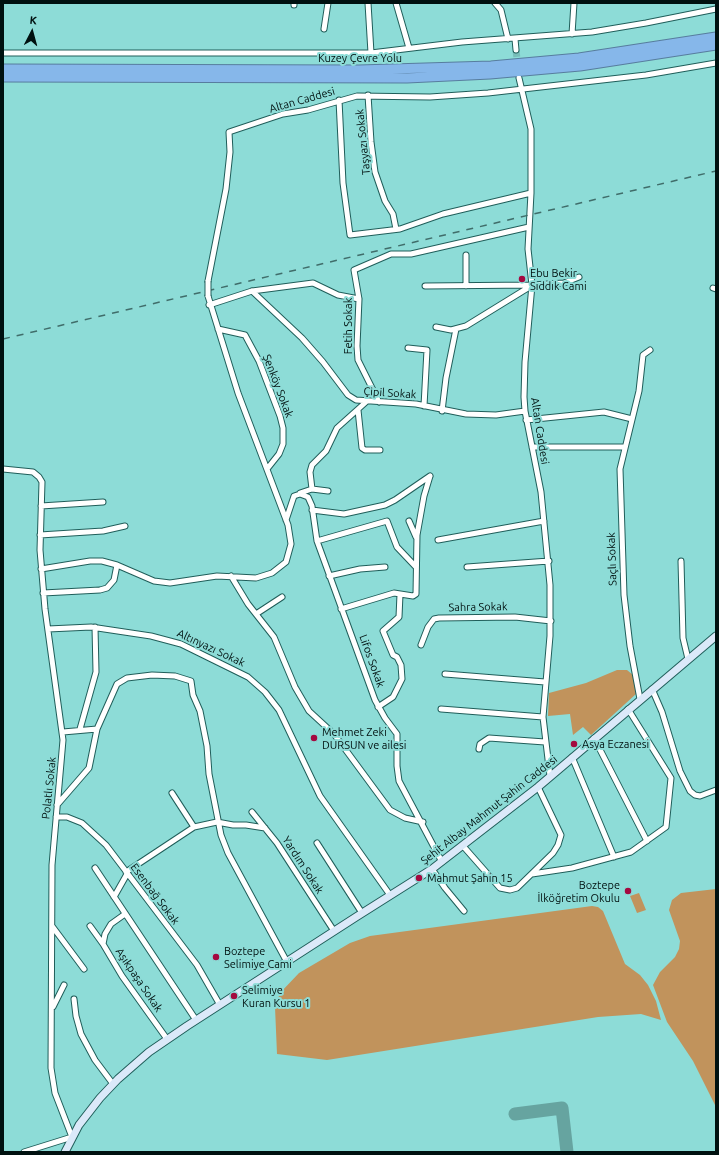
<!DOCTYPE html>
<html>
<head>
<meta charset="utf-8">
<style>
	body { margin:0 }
	#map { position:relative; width:719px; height:1155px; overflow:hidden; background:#8ddcd7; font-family:Ubuntu,sans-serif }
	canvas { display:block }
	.frame { position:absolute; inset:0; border:4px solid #001110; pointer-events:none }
	.north { position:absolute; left:12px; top:12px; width:40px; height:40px; -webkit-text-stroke:3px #8ddcd7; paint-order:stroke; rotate:6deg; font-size:11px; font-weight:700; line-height:16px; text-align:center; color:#001110 }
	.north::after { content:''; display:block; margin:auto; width:14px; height:18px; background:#001110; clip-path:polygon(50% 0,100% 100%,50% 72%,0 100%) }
</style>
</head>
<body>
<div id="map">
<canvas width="719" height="1155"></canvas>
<div class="frame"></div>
<div class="north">K</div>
</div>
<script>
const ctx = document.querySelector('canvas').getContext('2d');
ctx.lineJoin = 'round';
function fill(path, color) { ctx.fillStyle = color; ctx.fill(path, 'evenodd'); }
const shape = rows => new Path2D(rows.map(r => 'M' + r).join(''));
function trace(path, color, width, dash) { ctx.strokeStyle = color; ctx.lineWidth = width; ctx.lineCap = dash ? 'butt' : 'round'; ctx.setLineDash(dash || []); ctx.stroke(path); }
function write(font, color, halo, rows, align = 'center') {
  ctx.font = font + ' Ubuntu,sans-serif'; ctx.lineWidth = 4; ctx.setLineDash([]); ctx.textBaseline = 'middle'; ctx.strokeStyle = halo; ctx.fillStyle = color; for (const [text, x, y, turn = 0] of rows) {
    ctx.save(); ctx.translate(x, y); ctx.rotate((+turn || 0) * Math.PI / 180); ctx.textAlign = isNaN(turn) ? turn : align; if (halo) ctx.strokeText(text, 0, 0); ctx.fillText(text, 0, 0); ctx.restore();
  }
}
const green = shape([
	[617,670,627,670,633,675,636,694,591,735,583,727,573,735,570,714,548,716,549,693,586,683],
	[716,889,716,1107,693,1061,667,1022,653,985,660,972,675,957,679,949,680,941,669,910,672,900,681,893],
	[639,893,646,910,637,913,630,896],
	[592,906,598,907,603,911,625,964,640,975,648,985,656,1001,661,1020,641,1014,598,1017,327,1060,277,1054,275,1007,280,993,299,973,350,943,370,936]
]);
const taxiway = shape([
	[515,1114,562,1108,567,1152]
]);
const secondaryTunnel = shape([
	[516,50,518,68]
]);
const street = shape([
	[368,3,371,53],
	[396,3,409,48],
	[495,3,501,10,508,39],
	[294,5,294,3],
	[324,29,328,3],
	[572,34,574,3],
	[515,39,516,50],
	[3,53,371,53,462,42,592,32,646,23,716,9],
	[519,78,531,129,531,193,528,249,532,285,525,362,524,397,525,411,541,492,550,585,550,636,543,717,550,776],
	[368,95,371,142,375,172,385,201,393,214,396,229],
	[339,100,343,183,350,235,400,229,443,214,531,193],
	[208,281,226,189,230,152,229,132,283,114,308,110,357,96,430,97,488,93,646,75,716,63],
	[425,286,532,285,564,283,579,277],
	[466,286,466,255],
	[713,288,716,289],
	[252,291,302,338,323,362,348,395,356,400,416,404,466,414,496,415,525,411],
	[209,305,252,291,313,283,338,295,359,299],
	[436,327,451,330,466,326,531,286],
	[218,329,245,335,259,361,280,416,283,428,283,444,279,454,267,469],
	[408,348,427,350,424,406],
	[379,402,358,360,357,346,359,299,354,270,391,254,411,254,529,227],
	[358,410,362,448,365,450,380,450],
	[442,411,446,378,456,329],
	[526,420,604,412,632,419],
	[532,447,624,447],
	[3,469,33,472,39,477,42,482,40,550,45,609,63,740,52,865,51,1068,55,1093,72,1137,24,1152],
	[312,489,310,472,312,465,326,451,337,428,366,402],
	[300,493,312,489,328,491],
	[41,506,103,502],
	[312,510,344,514,385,505,395,500,430,476],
	[286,520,294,496,300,494,308,497,312,506,317,541,375,700,385,718,397,734,397,766,399,781,442,862],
	[409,521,416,537],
	[40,535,103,531,125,526],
	[438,540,544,521],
	[317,541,387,521,397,547,415,566],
	[681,561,683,638,688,659],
	[467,567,549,561],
	[41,569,90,561,102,561,117,565,154,581,170,583,217,576,256,578,272,573,286,562,291,544,288,525,238,393,208,296],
	[231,576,248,604,274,637,295,687,309,711,334,734,390,810,405,818,423,822],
	[329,576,360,569,385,567],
	[43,593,100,590,107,588,114,580,117,565],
	[341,609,394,593,413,596,416,594,417,535,424,496,430,476],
	[256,614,282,597],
	[48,629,91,627,151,636,181,644,248,677,265,692,279,710,320,796,390,895],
	[421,645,428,627,434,619,439,618,515,617,551,621],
	[445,674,545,682],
	[652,689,662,712,680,771,690,791,695,795,700,796,716,790],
	[640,699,630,646,624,595,620,469,639,391,643,355,650,350],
	[378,707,393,697,402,679,401,665,397,657,393,655,383,631,399,617,400,594],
	[441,709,543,717],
	[80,729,96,672,95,627],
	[63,732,97,729],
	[594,738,647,841],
	[479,749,480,744,489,738,545,742],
	[572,757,614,857],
	[172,793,194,827],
	[57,805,89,768,97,729,117,684,127,678,152,675,175,676,191,681,193,695,200,711,207,746,209,774,221,835,228,853,287,962],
	[252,812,277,843,334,931],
	[56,817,67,817,82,823,106,845,197,965,220,1005],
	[317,843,362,913],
	[463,846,500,888,510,890,517,888,553,853,558,845,561,835,538,787],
	[95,868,196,1020],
	[432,869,445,888,464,911],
	[126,872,194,827,217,822,233,825,246,825,265,828],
	[532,874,572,868,631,852,666,827,671,778,628,709],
	[114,897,127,874],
	[125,914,111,924,105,934,103,944,122,976,167,1039],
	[52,926,84,969],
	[90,926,103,944],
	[74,999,76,1016,81,1034,95,1060,113,1084],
	[53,1007,64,985]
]);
const secondary = shape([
	[65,1152,79,1125,100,1098,118,1079,149,1052,187,1026,356,917,432,869,538,787,716,636]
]);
const highway = shape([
	[3,69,359,70,491,66,579,58,716,37],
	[3,77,407,78,490,74,580,66,716,45]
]);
const rail = shape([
	[3,339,716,171]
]);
const streetBridge = shape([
	[208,296,208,281]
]);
const markers = [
	[522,279,4,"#a40940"],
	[314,738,4,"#a40940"],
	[574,744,4,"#a40940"],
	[419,878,4,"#a40940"],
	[628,891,4,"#a40940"],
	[216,957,4,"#a40940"],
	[234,996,4,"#a40940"]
];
const streetNames = [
	["Kuzey Çevre Yolu",360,58],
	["Altan Caddesi",302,100,-16],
	["Taşyazı Sokak",363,142,-96],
	["Fetih Sokak",348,326,-90],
	["Şenköy Sokak",278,386,69],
	["Çipil Sokak",390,393,4],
	["Altan Caddesi",540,431,81],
	["Saçlı Sokak",612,559,-92],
	["Sahra Sokak",478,607,-1],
	["Altınyazı Sokak",211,648,25],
	["Lifos Sokak",372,661,70],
	["Polatlı Sokak",49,788,-84],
	["Şehit Albay Mahmut Şahin Caddesi",489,810,-38],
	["Yardım Sokak",303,865,57],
	["Esenbağ Sokak",155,894,53],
	["Aşıkpaşa Sokak",139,980,56]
];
const poiNames = [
	["Ebu Bekir",530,273],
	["Sıddık Cami",530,286],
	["Mehmet Zeki",322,732],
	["DURSUN ve ailesi",322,745],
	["Asya Eczanesi",582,744],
	["Mahmut Şahin 15",427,878],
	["Boztepe",620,885,"right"],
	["İlköğretim Okulu",620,898,"right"],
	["Boztepe",224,951],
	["Selimiye Cami",224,964],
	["Selimiye",242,990],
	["Kuran Kursu 1",242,1003]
];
fill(green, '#c1935c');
trace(taxiway, '#66a4a0', 13);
trace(secondaryTunnel, '#78beb9', 7, [7, 3.5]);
trace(street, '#205e5a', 7);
trace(secondary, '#205e5a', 9);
trace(highway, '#577d9e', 11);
trace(street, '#fff', 5);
trace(secondary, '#dbe9f9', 7);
trace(highway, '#86b7ea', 9);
trace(rail, '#406d6a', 1.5, [7, 7]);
trace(streetBridge, '#205e5a', 7, []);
trace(streetBridge, '#fff', 5);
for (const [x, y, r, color] of markers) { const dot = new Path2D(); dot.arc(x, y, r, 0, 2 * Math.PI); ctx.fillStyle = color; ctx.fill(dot); trace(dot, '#8ddcd7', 1.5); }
write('11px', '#001110', '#8ddcd7', streetNames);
write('11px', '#001110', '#8ddcd7', poiNames, 'left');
</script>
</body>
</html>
